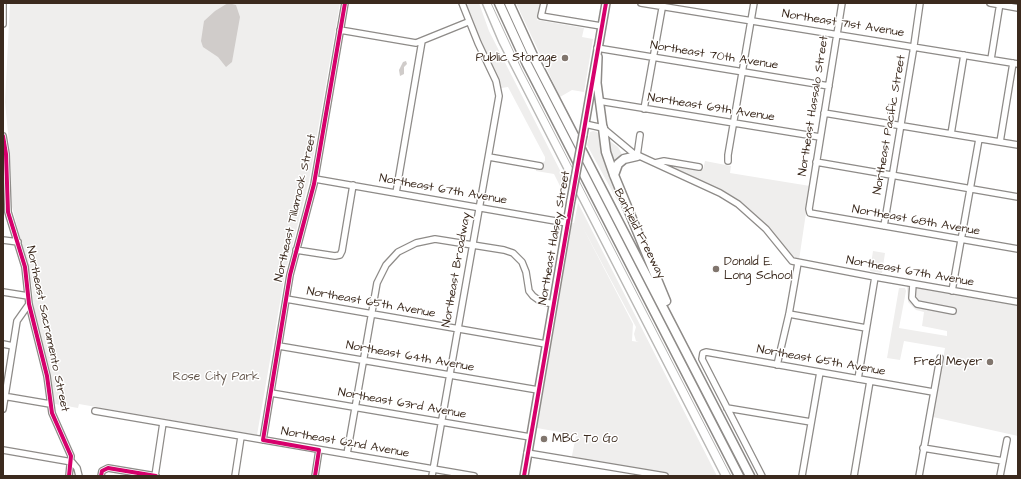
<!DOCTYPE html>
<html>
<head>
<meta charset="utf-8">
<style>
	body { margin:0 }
	#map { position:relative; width:1021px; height:479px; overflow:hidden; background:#fff; font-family:"Architects Daughter",sans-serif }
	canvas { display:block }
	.frame { position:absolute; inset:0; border:4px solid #3b2a1e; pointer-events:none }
</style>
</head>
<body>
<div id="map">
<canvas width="1021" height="479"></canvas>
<div class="frame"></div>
</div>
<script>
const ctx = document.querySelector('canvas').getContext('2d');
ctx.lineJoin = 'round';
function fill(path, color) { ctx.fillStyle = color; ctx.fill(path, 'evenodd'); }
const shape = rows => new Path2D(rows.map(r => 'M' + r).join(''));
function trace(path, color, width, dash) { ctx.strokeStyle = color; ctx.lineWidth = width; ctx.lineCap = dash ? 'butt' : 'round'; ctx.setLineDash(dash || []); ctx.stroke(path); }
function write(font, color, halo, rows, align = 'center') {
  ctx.font = font + ' "Architects Daughter",sans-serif'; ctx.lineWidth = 3; ctx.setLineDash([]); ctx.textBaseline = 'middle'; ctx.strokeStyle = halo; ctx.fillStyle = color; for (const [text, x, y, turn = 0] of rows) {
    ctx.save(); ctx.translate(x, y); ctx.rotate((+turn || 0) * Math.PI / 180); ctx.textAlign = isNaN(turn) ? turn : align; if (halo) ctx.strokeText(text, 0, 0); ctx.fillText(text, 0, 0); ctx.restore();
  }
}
const built = shape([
	[10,3,340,3,309,181,285,274,257,435,79,404,78,408,55,404,49,367,39,337,34,311,32,287,25,256,11,203,10,154,5,102],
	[465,3,479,3,489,31,567,184,566,190,563,192,554,174,536,171,536,168,543,168,542,163,545,161,545,157,508,87,501,88,498,77,481,43],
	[516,3,540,3,537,20,584,28,582,37,593,39,584,92,572,90,560,97],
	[593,131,597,132,600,136,606,164,624,213,587,145,590,132],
	[607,139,618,147,623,156,613,167],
	[705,161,731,166,730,173,810,186,799,260,793,258,767,225,739,200,663,164,703,170],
	[578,203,717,476,664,476,571,461,576,435,537,428,572,223,574,223],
	[581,224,636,327,634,334,636,341,639,342,632,341,633,324],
	[873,251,885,253,882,273,870,271],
	[907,286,1018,304,1018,436,933,417,945,348,904,341,900,360,887,358,899,288,905,288,906,291,899,328,947,336,947,331,922,326,924,312,916,310,908,302]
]);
const water = shape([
	[228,3,236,5,240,17,232,62,226,67,218,57,203,47,201,41,204,21,215,11],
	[406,61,407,64,404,67,404,74,400,76,399,70,403,62]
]);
const minor = shape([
	[544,3,541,16,601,26],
	[641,3,1018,64],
	[842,3,809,209,810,213,1018,249],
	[990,3,1018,8],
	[3,24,3,3],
	[340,30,416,43,468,22],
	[597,48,829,86],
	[991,59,1000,3],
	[599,101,820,137],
	[644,109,663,3],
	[824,113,1018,145],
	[585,124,603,128,633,153,720,193,738,204,766,229,792,261,875,277,1018,302],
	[951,134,964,55],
	[3,136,6,154,8,212,25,267,29,304,47,376,52,413,71,456,69,476],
	[1000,142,1013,63],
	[637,156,640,135],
	[489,157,540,166],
	[728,161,728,155,754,3],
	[816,162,1018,197],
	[655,163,664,161,699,167],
	[315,179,567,223],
	[396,193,422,41],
	[884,226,913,52,920,3],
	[3,240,18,242],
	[296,250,335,256,340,255,342,251,353,185],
	[913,284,912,298,917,304,953,311],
	[952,291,979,139],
	[3,292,28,296],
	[286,299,546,344],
	[789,314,866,328],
	[3,344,13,346],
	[279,346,538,390],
	[777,365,789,314,798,263],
	[858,379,875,277],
	[271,393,530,437],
	[3,396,50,404],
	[727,408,811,422],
	[3,409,17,321,29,304],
	[95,411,474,476],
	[263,440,290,275,314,184,345,3],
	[923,448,1003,461],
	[3,450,72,462,77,468,79,476],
	[527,453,665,476],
	[347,454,377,283,386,265,398,252,416,243,435,239,504,250,513,253,522,262,526,272,529,291,533,296,540,301,553,304],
	[101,476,102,471,108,468,156,476],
	[155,476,163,423],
	[235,476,241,437],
	[315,476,319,450],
	[432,476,499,96,496,81,478,43,462,3],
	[762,476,702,359,703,353,706,352,933,392],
	[802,476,820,372],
	[854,476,870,381],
	[919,476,940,358],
	[1000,476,1007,440]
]);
const major = shape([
	[598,57,597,83,603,128],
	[583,135,606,3],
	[524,476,571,200]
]);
const highway = shape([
	[499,3,527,64,739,476],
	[509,3,535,60,750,476],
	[603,128,606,152,614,175,666,301],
	[614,175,618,164,624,159,637,156]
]);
const tram = shape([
	[491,3,522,70,731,476]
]);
const rail = shape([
	[482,3,499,43,721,476]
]);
const majorBridge = shape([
	[571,200,583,135]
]);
const cycleway = shape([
	[3,136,6,154,8,212,25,267,29,304,47,376,52,413,71,456,69,476],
	[101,476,102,471,108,468,156,476],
	[315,476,319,450,263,440,290,275,314,184,345,3],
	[524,476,606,3]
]);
const markers = [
	[565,58,4,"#80756d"],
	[716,269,4,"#80756d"],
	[990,362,4,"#80756d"],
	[544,439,4,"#80756d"]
];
const streetNames = [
	["Northeast 71st Avenue",843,24,9],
	["Northeast 70th Avenue",714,56,9],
	["Northeast Hassalo Street",814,106,-81],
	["Northeast 69th Avenue",711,108,9],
	["Northeast Pacific Street",890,125,-80],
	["Northeast 67th Avenue",443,190,10],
	["Northeast Tillamook Street",296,208,-77],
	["Northeast 68th Avenue",916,221,10],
	["Banfield Freeway",639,234,63],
	["Northeast Halsey Street",555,238,-80],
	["Northeast Broadway",457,270,-80],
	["Northeast 67th Avenue",910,272,10],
	["Northeast 65th Avenue",371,303,10],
	["Northeast Sacramento Street",47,329,78],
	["Northeast 64th Avenue",410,357,10],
	["Northeast 65th Avenue",821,361,10],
	["Northeast 63rd Avenue",402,404,10],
	["Northeast 62nd Avenue",345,443,10]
];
const poiNames = [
	["Public Storage",557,58],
	["Donald E.",724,262,"left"],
	["Long School",724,276,"left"],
	["Fred Meyer",982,362],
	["MBC To Go",552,439,"left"]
];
const parkNames = [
	["Rose City Park",216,377]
];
fill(built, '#efeeed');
fill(water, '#d0ccca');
trace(minor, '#8e8b88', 8);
trace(major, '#8e8b88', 10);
trace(highway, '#8e8b88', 11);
trace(minor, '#fff', 5.5);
trace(major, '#fff', 7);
trace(highway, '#fff', 8);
trace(tram, '#b9b8b6', 1);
trace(rail, '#b9b8b6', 1.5);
trace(majorBridge, '#8e8b88', 10, []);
trace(majorBridge, '#fff', 7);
trace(cycleway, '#d6006c', 4);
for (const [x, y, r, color] of markers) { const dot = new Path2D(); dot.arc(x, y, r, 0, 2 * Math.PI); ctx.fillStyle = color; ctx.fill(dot); trace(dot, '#fff', 1.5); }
write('12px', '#3b2a1e', '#fff', streetNames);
write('12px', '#3b2a1e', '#fff', poiNames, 'right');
write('12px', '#65584e', '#fff', parkNames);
</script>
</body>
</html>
